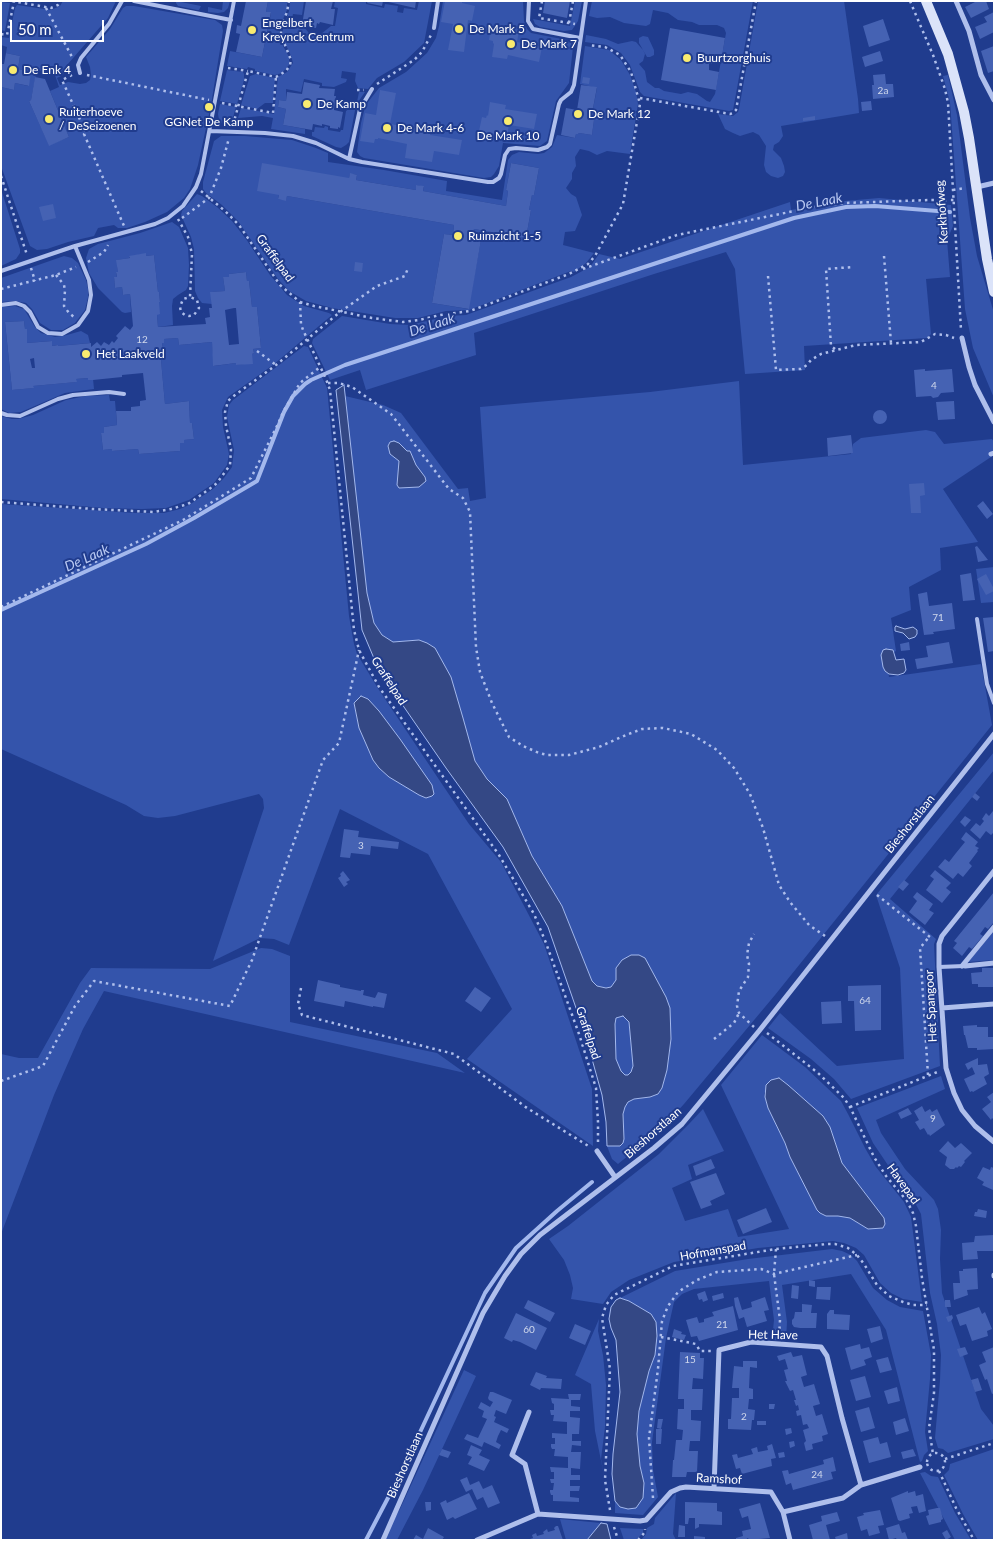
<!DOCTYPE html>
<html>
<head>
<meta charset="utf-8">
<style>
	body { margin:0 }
	#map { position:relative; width:995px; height:1541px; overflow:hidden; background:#203c8e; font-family:Lato,sans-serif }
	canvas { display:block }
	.frame { position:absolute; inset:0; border:2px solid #fff; pointer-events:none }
	.scale { position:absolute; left:10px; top:20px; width:94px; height:22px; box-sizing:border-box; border:2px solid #fff; border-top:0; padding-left:6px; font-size:15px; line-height:18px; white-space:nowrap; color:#fff; -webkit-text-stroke:4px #203c8e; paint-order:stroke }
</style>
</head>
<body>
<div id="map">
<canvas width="995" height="1541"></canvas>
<div class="frame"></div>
<div class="scale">50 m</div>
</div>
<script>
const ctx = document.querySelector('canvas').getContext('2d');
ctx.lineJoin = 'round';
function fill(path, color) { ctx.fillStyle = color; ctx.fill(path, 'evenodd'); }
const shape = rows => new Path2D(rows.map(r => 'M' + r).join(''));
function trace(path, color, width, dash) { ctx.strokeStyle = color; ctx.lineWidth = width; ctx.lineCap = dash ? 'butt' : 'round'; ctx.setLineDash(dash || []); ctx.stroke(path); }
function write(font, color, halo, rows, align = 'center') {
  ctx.font = font + ' Lato,sans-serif'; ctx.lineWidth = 4; ctx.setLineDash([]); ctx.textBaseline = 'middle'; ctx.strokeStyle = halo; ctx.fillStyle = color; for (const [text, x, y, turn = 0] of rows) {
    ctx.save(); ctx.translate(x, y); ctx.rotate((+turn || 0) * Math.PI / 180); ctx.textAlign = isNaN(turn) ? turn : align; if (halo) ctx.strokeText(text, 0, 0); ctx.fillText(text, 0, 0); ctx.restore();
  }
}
const green = shape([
	[63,1,116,1,108,18,67,65,63,75,57,78,60,85,68,82,80,84,86,83,90,80,91,75,90,67,86,57,110,29,123,8,126,6,134,6,215,20,222,25,223,31,211,105,198,165,190,189,184,198,167,212,145,222,127,228,118,228,114,225,98,228,94,236,68,242,47,249,37,250,30,246,1,166,1,87,14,90,15,83,28,86,31,72,18,69,20,56,6,53,7,47,1,45,1,37,9,38,15,8,17,5,51,10,60,6],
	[37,69,47,74,54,72,59,87,50,91,69,137,49,145,29,101,31,100],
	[176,1,201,6,199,10,197,10,178,6,176,3],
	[223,1,230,1,228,8,224,12,218,13,208,12,208,7,222,10],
	[268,1,287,1,287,10,280,26,279,34,282,44,289,57,289,65,282,73,275,75,255,71,255,69,248,67,247,69,227,66,230,51,262,57,271,13,266,12],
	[290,1,304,1,302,15,293,14,291,24,302,25,309,33,318,35,321,34,331,26,335,26,338,8,334,7,335,1,366,1,366,4,384,8,385,4,398,6,397,12,403,13,404,8,417,10,419,1,432,1,424,43,404,62,377,78,368,89,358,88,355,81,356,73,342,71,341,78,347,79,346,82,334,87,322,86,322,83,304,79,301,92,286,89,286,101,279,100,278,107,286,109,283,125,305,129,305,134,271,129,273,118,262,116,238,118,241,108,274,114,278,77,287,72,293,63,291,56,282,36,283,29,289,11],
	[443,1,523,1,524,21,527,29,531,33,567,40,572,44,573,47,569,83,556,101,547,141,540,146,503,143,499,166,494,174,491,177,484,178,364,158,360,156,357,152,361,123,364,111,368,102,379,88,406,72,427,53,436,38,439,26],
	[575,1,582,1,578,21,572,30,564,31,540,27,535,24,533,19,570,26],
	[592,1,753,1,733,110,729,111,644,96,640,92,630,65,621,53,607,45,585,42,586,35,606,39,618,44,632,41,636,42,643,50,645,54,643,61,639,64,645,71,647,82,655,88,659,88,664,91,681,94,688,92,697,94,707,101,710,102,715,94,726,33,724,28,717,25,699,25,692,22,678,20,668,13,653,10,650,24,646,26,624,23,610,17,597,18,589,16],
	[758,1,844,1,858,99,859,113,781,126,783,136,779,142,774,145,773,150,781,158,784,166,785,172,783,176,778,178,771,176,766,172,764,165,766,146,759,135,753,132,740,136,733,133,725,129,718,114,733,116,738,112,739,109],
	[1,2,10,3,5,31,1,30],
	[643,36,648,37,654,50,654,55,650,57,647,57,639,43,639,38],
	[585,46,609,50,621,60,630,75,636,92,638,104,630,154,607,151,597,155,589,151,580,149,575,157,576,166,572,173,572,179,566,188,571,194,576,197,582,215,575,231,565,232,563,245,594,253,586,263,574,272,571,271,469,310,446,311,418,318,395,318,332,308,306,301,289,291,278,279,238,221,222,205,206,193,203,189,203,182,214,141,221,136,245,136,292,140,316,148,328,153,328,162,384,170,447,181,446,191,502,200,508,160,512,155,519,152,538,154,544,153,552,147,557,135,575,138,576,134,578,134,579,133,592,135,594,120,591,119,597,88,580,84],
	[511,163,539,168,534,195,532,195,529,210,531,210,526,238,474,229,472,238,481,240,468,309,432,303,444,234,453,235,454,225,287,196,286,200,278,199,279,195,349,178,350,174,357,175,356,180,416,190,417,185,424,187,423,191,506,206,508,191,506,190],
	[227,70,243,72,244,74,244,80,237,104,220,101],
	[256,74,275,78,273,103,265,103,257,109,241,105,250,76],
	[948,75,957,115,970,218,977,256,994,313,994,398,973,348,965,309,950,102,943,76],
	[359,92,365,92,356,105,349,142,346,145,341,148,336,147,312,136,312,132,314,132,315,127,324,128,325,126,328,127,328,130,340,132,341,130,343,130,346,111,357,102],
	[220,104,236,107,230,128,224,126,219,120,218,114],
	[1,189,20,249,20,253,16,259,1,266],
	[197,194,202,196,217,207,232,221,246,239,270,275,287,295,304,306,329,313,332,315,273,365,228,397,222,410,223,427,229,454,227,465,214,483,189,500,166,508,142,509,103,508,1,499,1,416,12,419,18,419,33,415,66,400,86,396,109,395,110,401,115,401,117,425,104,427,104,433,101,433,103,450,112,449,112,451,138,449,139,454,180,451,180,443,184,443,184,440,194,439,192,423,190,423,189,401,165,404,162,371,161,359,163,358,162,355,164,354,162,343,164,343,164,339,178,338,179,345,212,342,214,366,236,363,236,365,252,363,252,354,254,353,253,349,261,348,257,307,252,307,249,281,247,281,246,272,229,274,229,277,223,277,225,291,211,292,212,304,202,303,198,298,195,291,194,249,191,237,181,215,182,211],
	[879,198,951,205,953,226,947,240,950,277,926,279,931,334,927,338,804,346,805,370,745,374,735,269,726,252,654,274,474,333,476,355,366,390,360,370,330,380,312,343,313,339,342,316,390,324,410,325,448,316,466,315,571,277,590,267,599,254,620,259,790,202,791,210,834,202],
	[172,222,179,227,188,248,189,265,188,286,186,290,178,295,173,299,172,306,173,325,158,327,157,315,159,302,160,302,159,292,158,292,154,255,146,256,146,254,143,254,129,257,130,258,117,260,118,272,116,273,117,277,114,277,115,288,122,287,123,295,130,294,131,312,125,313,122,312,98,288,89,273,86,258,89,249,98,244,140,233],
	[64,256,72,258,78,263,86,280,88,289,88,297,85,310,75,323,63,330,51,330,40,323,32,309,26,303,15,301,1,302,1,278],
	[15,306,24,309,35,327,41,333,55,337,67,335,81,331,88,335,90,343,58,346,58,345,52,346,51,341,27,343,27,329,25,329,24,321,5,322,12,390,33,388,33,386,76,382,76,379,88,378,93,379,94,389,65,393,21,412,9,413,1,409,1,307],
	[304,346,308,347,327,388,349,616,354,644,357,654,379,690,448,793,469,824,501,862,544,944,592,1089,593,1146,467,1059,512,1009,428,854,340,809,289,945,274,939,260,938,213,961,264,808,263,799,259,794,175,816,158,818,144,816,126,805,1,749,1,504,135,513,164,513,180,509,189,505,213,489,224,478,232,467,234,450,227,417,229,405,233,400],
	[368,699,379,711,400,739,431,785,434,794,373,760,367,745],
	[739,381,743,465,851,454,853,444,861,438,926,430,935,432,944,444,992,439,994,442,994,455,943,489,978,542,940,548,941,570,909,587,911,610,891,618,896,651,886,658,889,677,981,664,992,725,775,995,684,1104,662,1128,618,1164,612,1159,607,1146,620,1146,624,1138,623,1114,625,1107,628,1101,634,1099,650,1097,658,1094,662,1088,667,1070,671,1039,616,968,616,980,611,987,606,988,597,986,592,981,562,906,532,856,507,799,487,779,475,761,469,742,419,640,393,642,382,635,374,623,367,594,358,524,345,396,383,405,401,413,458,489,468,488,470,501,486,498,480,407,650,392],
	[994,567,994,602,981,603,976,569],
	[994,752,994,770,890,899,936,939,934,944,940,1066,851,1099,834,1079,811,1059,768,1028,780,1013,837,1066,904,1059,900,968,876,895],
	[994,931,994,960,968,962],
	[261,948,272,949,290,956,290,1022,437,1053,465,1073,104,991,83,1029,54,1095,1,1234,1,1054,19,1058,38,1058,80,983,91,968,210,969],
	[623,1016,629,1022,633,1066,631,1072,628,1075,625,1075,621,1071,616,1059,615,1024,616,1018],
	[762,1035,805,1067,841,1101,848,1114,865,1148,876,1167,904,1202,911,1217,922,1302,903,1299,891,1293,880,1283,864,1255,856,1248,844,1243,833,1241,758,1248,674,1262,629,1280,611,1292,603,1304,571,1299,573,1288,570,1275,564,1260,549,1239,568,1226,659,1154,688,1125,703,1109,724,1151,688,1165,692,1179,672,1188,685,1221,728,1209,738,1237,789,1229,721,1085],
	[779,1078,788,1085,823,1116,830,1127,842,1163,884,1218,883,1228,868,1229,850,1218,838,1216,826,1216,813,1203,803,1181,790,1157,785,1143,768,1108,765,1097,764,1093],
	[941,1076,945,1089,876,1120,881,1133,905,1169,934,1200,938,1209,941,1230,940,1259,942,1293,981,1409,994,1426,994,1439,948,1453,943,1449,938,1448,935,1438,940,1380,941,1355,937,1324,930,1293,921,1214,912,1197,898,1180,873,1143,857,1108],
	[832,1249,842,1251,851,1255,857,1261,873,1288,887,1300,900,1307,923,1311,931,1355,930,1379,925,1432,928,1451,924,1455,922,1461,920,1462,886,1330,851,1274,782,1285,787,1322,786,1341,772,1340,774,1320,769,1281,694,1289,682,1294,674,1302,666,1338,652,1442,653,1470,658,1497,643,1515,615,1513,615,1501,620,1507,628,1509,636,1508,644,1483,640,1466,638,1451,637,1434,639,1411,649,1371,655,1355,651,1314,629,1301,620,1298,675,1271,748,1259],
	[599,1319,598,1331,603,1355,606,1385,605,1427,601,1459,605,1480,595,1431,591,1384,575,1375],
	[464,1370,476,1376,423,1490,397,1540,382,1540,400,1509],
	[994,1449,994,1540,978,1540,963,1514,944,1475,949,1470,950,1464],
	[925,1472,931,1476,938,1477,955,1513,971,1540,955,1540,920,1473],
	[676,1493,673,1534,676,1540,641,1540,646,1534,647,1528,654,1524,655,1518],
	[560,1519,601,1523,587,1540,566,1540],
	[620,1528,643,1529,643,1533,636,1540,624,1540]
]);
const water = shape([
	[344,385,367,593,374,623,382,635,393,642,419,640,427,643,435,648,451,677,463,718,475,761,487,779,507,799,532,856,562,906,592,981,597,986,606,988,611,987,616,980,616,968,622,960,631,955,639,955,645,958,666,997,670,1008,671,1039,667,1070,662,1088,658,1094,650,1097,634,1099,628,1102,625,1107,623,1114,624,1139,623,1143,620,1146,607,1146,606,1122,602,1095,585,1034,548,927,503,847,446,768,384,678,373,656,362,630,336,390,344,385],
	[623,1016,629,1022,633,1066,631,1072,628,1075,625,1075,621,1071,616,1059,615,1024,616,1018,623,1016],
	[394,441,399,443,407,451,410,451,416,465,425,477,426,481,419,487,399,488,397,485,399,461,390,454,388,446,390,442,394,441],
	[896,626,905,629,913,627,917,630,917,634,915,637,909,639,903,633,895,631,895,627,896,626],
	[886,649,893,650,896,660,904,659,906,670,904,673,898,675,889,674,885,671,883,667,881,655,883,650,886,649],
	[361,696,368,699,379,711,400,739,432,785,434,794,432,796,426,798,419,795,389,777,379,768,373,760,359,728,354,703,361,696],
	[779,1078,788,1085,823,1116,830,1127,842,1163,884,1218,885,1224,883,1228,868,1229,850,1218,838,1216,826,1216,820,1213,817,1210,790,1157,785,1143,768,1108,765,1097,766,1085,771,1080,779,1078],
	[620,1298,629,1301,651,1314,656,1322,657,1336,655,1355,649,1371,639,1411,637,1434,640,1466,644,1483,643,1498,636,1508,628,1509,620,1507,615,1501,612,1474,613,1454,620,1392,616,1340,611,1328,609,1319,611,1307,616,1300,620,1298],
	[601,1523,607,1524,611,1540,587,1540,601,1523]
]);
const stream = shape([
	[1,610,146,544,194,518,257,481,284,412,293,396,305,384,311,380,345,365,794,218,846,207,875,206,950,212],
	[366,1540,401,1473,485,1293,516,1248,557,1211,592,1182]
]);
const building = shape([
	[246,1,268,1,266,12,271,12,262,57,236,52,240,34,236,33,237,25,241,26],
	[306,1,333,1,331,9,335,9,333,25,320,22,319,24,317,23,316,28,302,25],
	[368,1,383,1,382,6,367,3],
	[384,1,416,1,415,8],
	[445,1,460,1,462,2,462,3,475,6,472,21,468,20,464,52,448,50,453,24,441,22],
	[545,1,570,1,567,18,543,13],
	[977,1,986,1,989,9,971,18,965,7],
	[994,12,994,32,980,39,975,27,987,22,984,17],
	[883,19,890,40,869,47,863,26],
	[491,26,519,31,517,42,542,47,539,62,508,55,507,59,492,57,494,44,493,43,493,41,489,40],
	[670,28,725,38,722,56,711,54,710,60,713,61,712,64,709,64,709,70,719,72,716,90,661,80],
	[994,46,994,71,988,73,981,51],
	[880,51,883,61,865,67,862,57],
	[6,53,20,56,18,69,31,72,29,86,15,83,14,90,1,87,1,64,4,64],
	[885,74,886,84,893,84,894,97,873,99,872,85,874,85,873,75],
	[35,77,45,79,69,137,49,146,29,101,31,100],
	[583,77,590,78,589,84,582,83],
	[304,82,320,85,319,88,335,89,334,96,336,96,334,110,343,112,340,128,338,127,338,129,330,128,330,126,322,124,322,126,313,124,312,130,283,125,286,109,278,107,279,100,286,101,287,92,302,94],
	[581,85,597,87,591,119,594,120,592,135,579,133,578,134,576,134,575,138,561,135,566,108,577,110],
	[380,90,396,93,390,124,431,131,430,135,462,140,459,155,434,151,432,162,405,158,407,144,378,138,378,139,375,139,374,143,360,141,365,113,376,115],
	[871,101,872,110,862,111,861,102],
	[490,102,506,105,505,109,537,114,534,129,509,125,507,136,479,131,482,117,486,118,487,115,488,116],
	[815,116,815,120,803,121,803,118],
	[262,163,349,178,350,173,357,175,356,180,416,190,416,185,424,186,423,191,506,206,508,191,506,190,511,163,539,168,534,195,532,195,529,210,531,210,526,238,474,229,472,238,481,240,469,309,432,303,444,234,453,235,454,225,287,196,286,201,278,199,279,195,257,191],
	[53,204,56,218,43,221,39,207],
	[146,253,146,256,154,255,158,292,159,292,160,302,159,302,160,314,157,315,158,327,206,324,205,318,210,317,209,308,212,308,210,292,225,291,223,277,229,277,229,274,246,272,247,281,249,281,252,307,257,307,261,348,253,349,254,353,252,354,253,364,236,365,236,363,213,366,212,342,179,345,178,338,164,339,164,343,162,343,164,355,162,355,163,359,161,359,162,371,165,404,189,401,190,423,192,423,194,439,184,440,184,443,180,443,180,451,139,454,138,449,112,451,112,449,103,450,101,433,104,433,104,427,117,425,116,411,131,411,131,407,140,406,140,401,146,400,143,373,122,375,122,377,93,380,88,380,88,378,76,379,77,382,33,386,34,388,12,390,5,322,24,321,25,329,27,329,27,343,52,341,52,346,58,345,58,346,91,343,91,347,97,342,101,346,104,342,109,345,112,341,114,343,118,338,116,336,125,326,130,330,133,326,130,294,123,295,122,287,115,288,114,277,117,277,116,272,118,272,116,260,130,258,129,256],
	[234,308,236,308,239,344,229,345,225,310],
	[34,358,35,368,32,368,30,359],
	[355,262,363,263,362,272,354,271],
	[925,369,925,371,952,369,954,392,941,393,938,397,933,398,931,396,916,397,914,370],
	[954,401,955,419,938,420,936,402],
	'873 417a7 7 0 1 1 14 0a7 7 0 1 1-14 0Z',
	[851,435,853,453,828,456,827,438],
	[924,483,925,495,920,496,921,513,911,513,909,484],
	[983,501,993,514,987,519,977,506],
	[977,546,988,560,978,562,975,547],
	[971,573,975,600,963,601,960,575],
	[986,574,994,589,994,591,986,595,977,579],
	[927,592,929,606,952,603,955,629,933,632,934,634,924,635,918,594],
	[994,617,994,651,988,652,983,618],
	[909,642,910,650,901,651,900,644],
	[949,642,953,663,917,669,915,659,928,657,926,646],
	[975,793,980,797,977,801,972,797],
	[993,811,994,832,991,835,986,831,980,839,970,830,976,823,980,826,984,821,982,819,986,813,989,816],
	[965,816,971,820,965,827,960,822],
	[344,829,359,831,358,837,399,842,398,849,371,846,370,855,351,853,350,858,340,857],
	[966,832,978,842,975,846,979,848,977,850,978,851,969,863,972,866,963,877,958,873,953,879,938,867,945,859,949,862,956,853,965,842,961,839],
	[935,870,951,883,946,888,951,892,942,903,926,890,934,879,930,876],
	[343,871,350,880,346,882,348,884,344,887,338,878,341,876,340,874],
	[904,880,909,884,903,891,898,887],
	[917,892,933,904,929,910,934,913,925,925,909,912,917,901,913,897],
	[994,892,994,922,988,929,985,927,980,934,983,936,977,943,972,949,969,947,962,956,953,948,957,943,954,941],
	[982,968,994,968,994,987,978,987,978,984,972,984,971,973,982,972],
	[318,980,340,985,340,987,361,991,361,990,364,990,363,995,375,998,378,992,387,994,384,1008,373,1006,373,1007,345,1001,344,1007,314,1001],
	[881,985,881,1030,855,1031,854,1001,848,1001,848,986],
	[475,987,491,998,481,1012,465,1001],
	[841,1001,842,1023,822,1024,821,1002],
	[977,1025,977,1027,988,1027,988,1037,994,1037,994,1049,977,1050,977,1048,968,1048,965,1035,964,1035,963,1026],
	[978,1058,978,1065,987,1064,989,1074,984,1077,987,1084,973,1092,972,1091,970,1092,964,1079,975,1074,972,1067,968,1070,965,1064],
	[994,1092,994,1120,992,1118,991,1120,982,1109,991,1102,987,1097],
	[922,1106,925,1112,930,1109,932,1112,937,1109,945,1125,930,1136,929,1134,928,1135,924,1128,920,1130,915,1122,919,1120,914,1111],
	[908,1108,912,1114,901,1119,898,1113],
	[948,1141,955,1148,961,1143,972,1153,964,1161,965,1162,961,1167,959,1166,957,1168,956,1167,954,1169,950,1169,945,1165,947,1157,939,1151],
	[711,1159,715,1168,696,1176,693,1166],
	[983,1167,990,1170,991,1167,994,1168,993,1190,982,1185,984,1182,977,1178],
	[716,1173,725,1194,710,1201,712,1205,701,1209,690,1182],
	[766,1208,772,1222,743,1234,737,1220],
	[978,1209,987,1211,986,1218,974,1216,975,1212,977,1212],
	[994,1235,994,1251,977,1251,978,1259,963,1260,962,1243,974,1242,975,1236],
	[977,1268,978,1289,967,1290,968,1295,954,1300,953,1283,960,1283,959,1271,963,1271,963,1269],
	[809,1280,815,1281,815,1287,809,1286],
	[792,1285,799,1286,798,1299,791,1298],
	[817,1287,831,1287,830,1300,816,1299],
	[705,1291,708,1300,703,1302,702,1299,699,1300,697,1294],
	[723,1293,724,1298,713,1301,712,1296],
	[738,1297,742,1310,752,1307,751,1302,765,1297,769,1310,764,1311,767,1321,747,1327,744,1317,739,1319,735,1306,734,1298],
	[528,1300,555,1313,550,1322,524,1308],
	[945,1300,950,1300,951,1307,945,1307],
	[802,1304,812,1305,811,1313,817,1313,816,1328,800,1328,794,1327,792,1324,792,1320,794,1318,795,1312,802,1312],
	[733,1306,738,1330,699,1341,697,1336,691,1337,686,1320,697,1317,699,1323,704,1322,704,1319,714,1316,712,1312],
	[979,1307,982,1314,985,1312,992,1329,987,1331,988,1336,972,1341,966,1324,960,1326,956,1315],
	[830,1310,834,1310,834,1314,850,1315,849,1330,827,1329,827,1314],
	[516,1313,547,1328,536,1350,520,1342,513,1340,512,1342,504,1338],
	[952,1315,953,1318,951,1321,948,1322,946,1317],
	[575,1324,591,1331,585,1345,569,1338],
	[880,1326,883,1339,871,1343,867,1329],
	[674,1329,682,1332,681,1334,686,1335,684,1340,672,1337],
	[860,1344,861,1349,869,1347,872,1357,864,1360,866,1365,851,1370,845,1348],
	[965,1347,968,1354,960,1357,957,1349],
	[994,1347,994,1393,992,1394,987,1379,985,1380,979,1365,986,1362,982,1352],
	[680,1352,700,1353,700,1358,704,1358,703,1379,693,1378,692,1389,703,1389,702,1410,691,1410,691,1420,701,1421,700,1441,690,1441,689,1451,698,1451,697,1472,687,1472,686,1477,672,1477,673,1460,674,1460,676,1440,682,1440,683,1430,677,1429,678,1409,684,1409,684,1399,678,1399],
	[791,1352,793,1357,802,1355,807,1375,801,1377,804,1387,814,1384,820,1404,813,1406,816,1416,822,1414,828,1434,822,1436,823,1441,812,1444,813,1449,806,1451,804,1443,806,1441,803,1430,809,1428,807,1424,803,1425,801,1415,797,1416,796,1411,799,1410,798,1405,796,1406,794,1400,796,1400,793,1390,790,1391,785,1381,787,1381,784,1370,788,1369,785,1359,779,1361,777,1356],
	[888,1357,892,1370,880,1373,876,1360],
	[743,1361,757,1361,757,1368,750,1367,749,1388,753,1389,753,1399,749,1399,748,1409,755,1410,754,1420,752,1420,751,1430,728,1429,728,1419,731,1419,732,1398,739,1398,739,1388,732,1388,734,1366,743,1367],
	[536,1372,547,1376,546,1378,562,1379,561,1389,541,1388,540,1390,530,1385],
	[865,1376,871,1397,856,1401,850,1380],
	[978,1378,982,1390,975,1392,971,1380],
	[897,1387,900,1401,888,1404,884,1391],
	[490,1392,493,1392,512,1400,506,1414,496,1410,494,1416,496,1417,494,1422,509,1429,507,1433,501,1430,498,1436,496,1442,501,1445,499,1449,484,1442,482,1447,464,1439,467,1434,478,1438,487,1419,482,1417,484,1411,478,1408,481,1402,490,1407,493,1402,489,1400,488,1398],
	[568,1394,581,1394,580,1400,571,1400,571,1406,580,1407,580,1411,570,1411,570,1417,580,1418,579,1434,572,1434,572,1441,581,1441,581,1446,572,1445,571,1452,581,1452,580,1469,571,1468,571,1475,580,1475,580,1480,570,1480,570,1486,580,1486,579,1491,570,1491,570,1497,579,1498,579,1502,553,1501,553,1495,551,1495,550,1492,550,1490,553,1490,554,1483,551,1483,550,1479,554,1479,554,1472,551,1472,550,1467,568,1468,568,1457,554,1456,555,1449,552,1449,551,1447,551,1444,555,1444,555,1438,552,1438,552,1433,567,1434,567,1422,553,1421,554,1415,551,1415,550,1410,554,1410,554,1404,552,1403,551,1398,569,1399],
	[769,1404,775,1404,774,1409,769,1409],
	[869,1407,875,1428,861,1432,855,1411],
	[905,1418,909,1431,896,1435,893,1422],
	[658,1419,663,1419,661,1429,657,1428],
	[757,1421,766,1421,766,1425,757,1425],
	[791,1428,792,1433,786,1435,785,1429],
	[656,1429,662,1429,661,1444,656,1444],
	[878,1437,880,1444,887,1442,891,1457,869,1463,863,1441],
	[794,1441,795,1446,790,1448,789,1442],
	[772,1444,776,1458,771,1459,772,1466,742,1474,740,1468,736,1469,732,1455,737,1454,738,1458,753,1454,751,1449,757,1447,758,1452,768,1450,767,1446],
	[471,1445,482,1450,479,1455,490,1460,484,1471,468,1464,472,1457,467,1455],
	[442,1449,451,1452,448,1458,439,1455],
	[913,1449,916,1456,903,1459,901,1452],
	[784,1452,785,1457,779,1458,778,1453],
	[833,1457,836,1471,831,1472,833,1479,793,1490,791,1483,786,1485,782,1471,788,1470,789,1474,824,1464,823,1460],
	[467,1477,470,1485,479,1481,483,1489,492,1485,500,1503,488,1508,483,1497,477,1500,472,1489,466,1492,460,1480],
	[908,1491,908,1493,915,1491,916,1496,923,1494,926,1511,919,1513,917,1506,911,1507,913,1513,909,1514,910,1518,900,1521,898,1520,891,1498],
	[469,1493,477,1509,455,1519,453,1517,447,1520,440,1503,446,1500,447,1503],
	[425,1502,431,1502,431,1510,426,1511],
	[685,1502,717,1503,717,1511,722,1512,722,1525,699,1524,699,1527,695,1529,695,1518,689,1518,688,1524,685,1524],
	[760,1503,770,1538,749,1540,748,1538,745,1540,736,1540,736,1538,743,1536,742,1531,751,1529,748,1516,742,1518,739,1509],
	[937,1508,940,1508,943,1519,941,1520,941,1522,929,1525,926,1516,929,1515,928,1510],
	[880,1510,884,1525,878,1526,880,1533,869,1536,867,1529,861,1531,857,1517,864,1515,863,1513],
	[837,1512,840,1521,826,1525,830,1540,813,1540,809,1525,822,1521,821,1516],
	[899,1524,902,1533,905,1532,908,1540,897,1540,896,1538,889,1540,886,1528],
	[679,1525,685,1526,685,1537,678,1537],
	[556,1526,558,1526,563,1540,527,1540,533,1538,532,1535,536,1533,537,1536,544,1534,543,1532,547,1529,548,1532,555,1530,554,1528],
	[428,1528,444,1537,442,1540,413,1540,416,1535,423,1539],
	[947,1530,951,1537,946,1540,942,1533],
	[847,1533,848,1540,836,1540,835,1537],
	[694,1536,705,1537,705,1540,694,1540]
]);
const path = shape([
	[12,1,51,8,58,5,60,1],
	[542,1,539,18,575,24],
	[910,1,933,55,945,89,948,103,961,330],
	[46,8,72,57],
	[569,23,573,1],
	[1,34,7,35,14,2],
	[228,68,248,71],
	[72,75,62,80,86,133,84,134,124,226],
	[87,75,209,100],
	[377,84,414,60,422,52,431,35],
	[357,90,364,90],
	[640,98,730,114,733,113,736,110,756,1],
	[222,103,273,113,276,77],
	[233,125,248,71,276,77,286,71,290,65,291,60,281,35,281,27,287,12,289,1],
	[1,176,27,255],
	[953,190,965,188],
	[201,191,225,211,239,225,280,285,300,302,301,324,303,330,326,379,330,390,354,630,359,650,379,687,499,855,534,914,546,943,579,1034,596,1088,598,1122,598,1144],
	[182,218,209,198,221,168,229,138],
	[178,219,188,237,192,254,190,297,183,299,180,307,181,312,185,315,189,316,194,315,199,308,197,300,190,297],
	[884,256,891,343],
	[88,262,104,252,108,245],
	[31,268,35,281],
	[583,269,677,235,814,207,844,203,930,200,954,200],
	[56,275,64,285,65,290,64,306,69,313,74,317],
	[768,276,776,370,801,369,807,365,811,360,821,354,856,345,921,342,935,334,946,335,954,338],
	[1,289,56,275,76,267],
	[300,302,314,306,372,318,403,322,419,320,440,315,470,311,569,274,588,264,595,256,623,204,640,104,631,72,620,55,605,47,588,45],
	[835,349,831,346,826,269,853,267],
	[257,351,276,365],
	[328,383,339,383,352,387,391,414,449,489,463,498,470,512,476,647,480,672,492,703,509,737,523,746,539,753,548,755,569,755,599,747,626,735,642,729,663,728,691,734,717,750,734,768,750,794,763,828,779,885,790,902,809,925,825,936],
	[1,502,93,509,154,512,171,509,188,504,208,490,217,483,230,465,231,449,226,426,225,412,228,401,231,398,276,365,340,312,377,286,405,276,408,268],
	[1,607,183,520,251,478,278,424,283,412,300,383,320,367],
	[877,895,930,937],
	[301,988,298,1004,302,1015,454,1054,527,1108,590,1147],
	[754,1027,739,1013,737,1006,739,991,748,977,749,964,747,955,749,943,754,934],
	[767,1033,818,1073,844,1098,850,1107,874,1157,886,1176,907,1201,913,1213,916,1226,922,1278,934,1350,934,1393,929,1428,933,1454],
	[714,1039,734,1023,739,1013],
	[928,1075,920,948,929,937],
	[1,1081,43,1066,75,1006,94,981,230,1006,252,960,323,760,339,743,359,650],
	[850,1107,940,1071],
	[776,1249,774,1274,780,1320,779,1337],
	[661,1337,696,1344,700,1351,712,1351],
	'927 1462a9 9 0 1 1 18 0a9 9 0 1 1-18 0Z',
	[945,1459,994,1443],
	[939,1471,956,1508,974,1540],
	[653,1498,649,1438,658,1369,662,1321,668,1306,678,1292,697,1280,717,1272,761,1269,774,1274,857,1255],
	[610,1510,605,1480,610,1369,602,1318,606,1305,614,1295,673,1266,776,1249,828,1244,835,1244,848,1248,857,1255,864,1264,877,1285,889,1296,903,1302,913,1305,927,1305],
	[614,1527,618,1540],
	[638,1540,645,1532,645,1529]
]);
const lane = shape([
	[134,1,231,20],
	[529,1,528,21,533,29,580,38],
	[434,28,438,1],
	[80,73,78,65,81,58,109,24,122,1],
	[210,131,265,133,293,136,316,143,349,159,362,162,488,182,493,182,499,178,501,174,505,155,509,149,516,148,538,150,547,147,550,144,559,104,561,100,571,92,574,85,586,1],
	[349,159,360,109,372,89],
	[1,271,75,246,155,224,168,218,183,206,196,187,201,174,234,1],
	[1,305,16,303,24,306,30,312,38,327,48,333,62,334,78,325,88,311,91,295,89,280,75,246],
	[1,413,7,415,20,416,58,399,73,395,109,392,124,394],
	[977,619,987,684,994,703],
	[939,967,964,966]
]);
const street = shape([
	[956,1,969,31,981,75,994,100],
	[977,187,994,183],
	[962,338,969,367,975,385,994,422],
	[991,454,994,453],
	[994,871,942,936,939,944,939,967,946,1068,954,1093,962,1110,975,1126,994,1142],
	[962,966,994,927],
	[965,966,994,963],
	[942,1008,994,1004],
	[597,1151,615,1177],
	[994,1275,994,1276],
	[861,1485,920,1467],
	[714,1488,719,1350,751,1342,821,1347,827,1356,842,1418,861,1485,843,1498,783,1512],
	[538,1514,640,1521,646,1520,671,1492,680,1488,686,1487,771,1492,783,1512,790,1540],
	[383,1540,483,1313,505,1276,521,1254,540,1235,654,1148,682,1124,759,1031,994,734],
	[477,1540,538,1514,525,1464,512,1455,529,1412]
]);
const secondary = shape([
	[926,1,948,54,964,112,969,138,987,259,994,292]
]);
const markers = [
	[459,29,5,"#f9eb70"],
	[252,30,5,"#f9eb70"],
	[511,44,5,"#f9eb70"],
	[687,58,5,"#f9eb70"],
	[13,70,5,"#f9eb70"],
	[307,104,5,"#f9eb70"],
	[209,107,5,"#f9eb70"],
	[578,114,5,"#f9eb70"],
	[49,119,5,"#f9eb70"],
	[508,121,5,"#f9eb70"],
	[387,128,5,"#f9eb70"],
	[458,236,5,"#f9eb70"],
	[86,354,5,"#f9eb70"]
];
const numberNames = [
	["2a",883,91],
	["12",142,340],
	["4",934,386],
	["71",938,618],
	["3",361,846],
	["64",865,1001],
	["9",933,1119],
	["21",722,1325],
	["60",529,1330],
	["15",690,1360],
	["2",744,1417],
	["24",817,1475]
];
const poiNames = [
	["Engelbert",262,23],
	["Kreynck Centrum",262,37],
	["De Mark 5",469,29],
	["De Mark 7",521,44],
	["Buurtzorghuis",697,58],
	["De Enk 4",23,70],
	["De Kamp",317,104],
	["Ruiterhoeve",59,112],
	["/ DeSeizoenen",59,126],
	["De Mark 12",588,114],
	["GGNet De Kamp",209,122,"center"],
	["De Mark 4-6",397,128],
	["De Mark 10",508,136,"center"],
	["Ruimzicht 1-5",468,236],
	["Het Laakveld",96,354]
];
const streetNames = [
	["Kerkhofweg",942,212,-94],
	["Graffelpad",275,258,54],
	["Graffelpad",389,681,57],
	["Bieshorstlaan",910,824,-51],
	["Het Spangoor",931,1006,-93],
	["Graffelpad",588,1033,72],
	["Bieshorstlaan",653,1133,-41],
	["Havepad",903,1184,54],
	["Hofmanspad",713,1251,-10],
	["Het Have",773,1335,1],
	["Bieshorstlaan",405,1465,-66],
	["Ramshof",719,1479,3]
];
const waterNames = [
	["De Laak",819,202,-11],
	["De Laak",432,325,-18],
	["De Laak",87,558,-24]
];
fill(green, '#3454ab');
fill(water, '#344885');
trace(water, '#a3b8ed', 1);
trace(stream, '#a3b8ed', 4);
fill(building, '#4562b3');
trace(path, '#afbfec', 2.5, [2.5, 4]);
trace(lane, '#afbfec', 4);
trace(street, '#afbfec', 5);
trace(secondary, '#dbe3f9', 10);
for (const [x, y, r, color] of markers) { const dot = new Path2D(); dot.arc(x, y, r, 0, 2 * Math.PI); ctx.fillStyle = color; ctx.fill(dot); trace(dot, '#203c8e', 2); }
write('10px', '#d0d8ec', null, numberNames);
write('12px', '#fff', '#203c8e', poiNames, 'left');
write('12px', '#fff', '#203c8e', streetNames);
write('italic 14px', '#bbcaf3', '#203c8e', waterNames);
</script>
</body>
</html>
